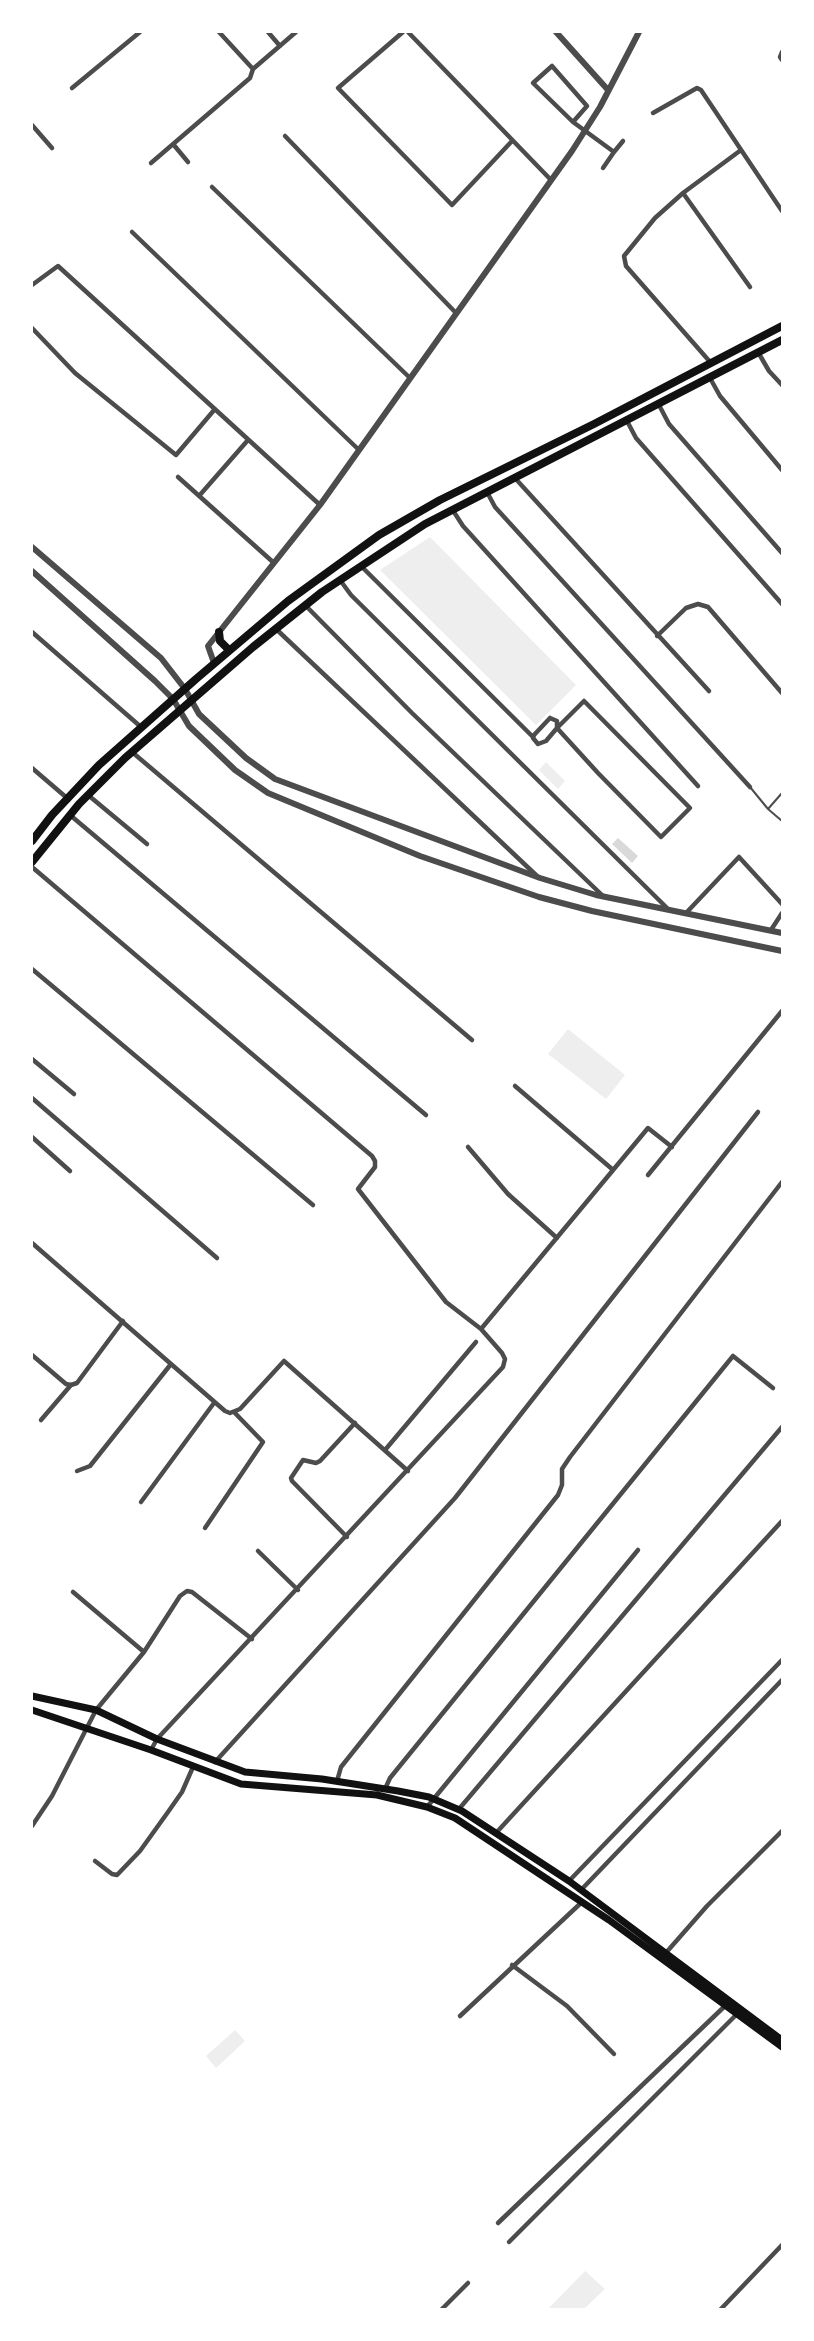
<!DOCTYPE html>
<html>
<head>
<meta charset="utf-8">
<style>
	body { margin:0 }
	#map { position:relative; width:814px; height:2341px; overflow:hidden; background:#fff; font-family:"Archivo Narrow",sans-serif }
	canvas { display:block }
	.frame { position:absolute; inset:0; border:33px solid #fff; pointer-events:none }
</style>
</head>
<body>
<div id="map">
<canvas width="814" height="2341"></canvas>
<div class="frame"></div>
</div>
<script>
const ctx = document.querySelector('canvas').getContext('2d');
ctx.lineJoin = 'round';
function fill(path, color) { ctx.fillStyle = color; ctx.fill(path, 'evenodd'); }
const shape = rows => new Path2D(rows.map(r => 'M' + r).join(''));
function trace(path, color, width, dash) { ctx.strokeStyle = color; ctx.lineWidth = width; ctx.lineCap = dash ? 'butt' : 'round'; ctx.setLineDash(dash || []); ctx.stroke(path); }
const green = shape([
	[430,537,576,685,536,725,380,570],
	[546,762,565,781,558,789,539,770],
	[568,1029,625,1075,606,1099,548,1054],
	[235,2030,245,2041,216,2068,206,2056],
	[585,2271,605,2289,584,2309,548,2309]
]);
const water = shape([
	[618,838,638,856,632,863,612,844]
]);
const service = shape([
	[750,787,768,809,782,821],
	[768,809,782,793]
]);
const minor = shape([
	[219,32,253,69],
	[268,32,280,46],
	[403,32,338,88,452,205,512,141],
	[408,32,551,180],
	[782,52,780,57,782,60],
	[72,88,140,32],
	[653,113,697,88,701,90,782,211],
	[573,122,587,106,552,66,533,83,573,122,614,152,603,168],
	[32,125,52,148],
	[285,136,456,313],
	[173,144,188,162],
	[614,152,623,141],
	[151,163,250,78,253,69,296,32],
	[212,187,410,378],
	[683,193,750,287],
	[132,232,359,450],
	[32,285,58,266,320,505],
	[32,328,75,373,176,455,215,409],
	[758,352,769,371,782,385],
	[711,363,626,266,624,256,655,218,683,193,741,150],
	[710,378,720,396,782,470],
	[659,405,669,424,782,553],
	[627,421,636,438,782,604],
	[178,477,274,563],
	[514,477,709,691],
	[487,492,495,507,750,787],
	[199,496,248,440],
	[452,509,463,526,698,786],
	[361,566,533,737],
	[340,580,351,595,667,908],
	[305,605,412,713,603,896],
	[275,628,537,876],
	[32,632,141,727],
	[657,636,686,608,698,604,708,607,782,693],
	[584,701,690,808,661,837,598,773,557,728,584,701],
	[550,718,557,721,557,728,546,741,538,744,533,738,534,735,550,718],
	[132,752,472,1040],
	[32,768,67,798],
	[88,795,147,844],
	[70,815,426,1115],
	[32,867,372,1156,375,1161,375,1167,358,1189,446,1302,481,1329,502,1353,505,1359,503,1367,157,1739,151,1750],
	[687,912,739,857,782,904],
	[771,930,782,913],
	[32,969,313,1205],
	[32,1059,74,1094],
	[515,1086,612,1169],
	[32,1098,217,1258],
	[32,1137,70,1171],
	[468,1147,508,1194,557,1238],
	[648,1175,782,1011],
	[32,1243,225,1411,230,1413,240,1409,284,1361,408,1471],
	[481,1329,648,1128,672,1147],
	[32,1355,66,1384,71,1385,77,1383,123,1321],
	[41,1420,71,1385],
	[385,1450,476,1342],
	[77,1471,90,1466,171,1364],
	[141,1502,214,1403],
	[205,1528,263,1442,234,1412],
	[347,1537,292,1481,291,1478,303,1460,316,1463,320,1461,355,1423],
	[258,1551,298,1590],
	[73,1592,144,1652],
	[215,1762,455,1498,758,1112],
	[337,1781,341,1767,558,1495,562,1485,562,1469,570,1457,782,1182],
	[385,1789,390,1778,733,1356,773,1388],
	[427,1807,638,1550],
	[459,1809,782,1427],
	[32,1826,52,1796,96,1710,144,1652,180,1596,187,1591,192,1592,252,1639],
	[496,1833,782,1521],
	[95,1861,112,1874,117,1875,140,1851,168,1812,182,1792,193,1767],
	[569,1881,782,1660],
	[581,1890,782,1680],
	[664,1955,707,1906,782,1831],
	[512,1965,567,2006,614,2054],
	[460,2016,582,1902],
	[498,2223,726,2005],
	[509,2242,738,2013],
	[441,2310,468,2283],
	[720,2310,782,2245]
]);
const tertiary = shape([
	[556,32,608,90],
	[32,547,161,658,185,689,199,714,246,758,275,779,540,878,596,895,782,933],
	[32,571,155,681,173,699,189,726,235,770,268,793,420,856,539,897,592,911,782,951],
	[214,663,208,646,320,505,572,151,600,107,639,32]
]);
const secondary = shape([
	[32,1696,96,1710,157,1739,245,1772,322,1779,398,1791,429,1797,462,1811,569,1881,782,2040],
	[32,1710,151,1750,241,1784,377,1795,427,1807,455,1818,609,1920,782,2047]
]);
const primary = shape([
	[219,632,220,641,229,650],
	[32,841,52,815,99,765,196,679,288,601,379,535,440,500,594,424,782,326],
	[32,862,79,804,125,758,253,647,322,592,425,524,782,340]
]);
fill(green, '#eee');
fill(water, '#d9d9d9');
trace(service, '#4c4c4c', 2);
trace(minor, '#4c4c4c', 4.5);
trace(tertiary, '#4c4c4c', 6);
trace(secondary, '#111', 7);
trace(primary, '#111', 8);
</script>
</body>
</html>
